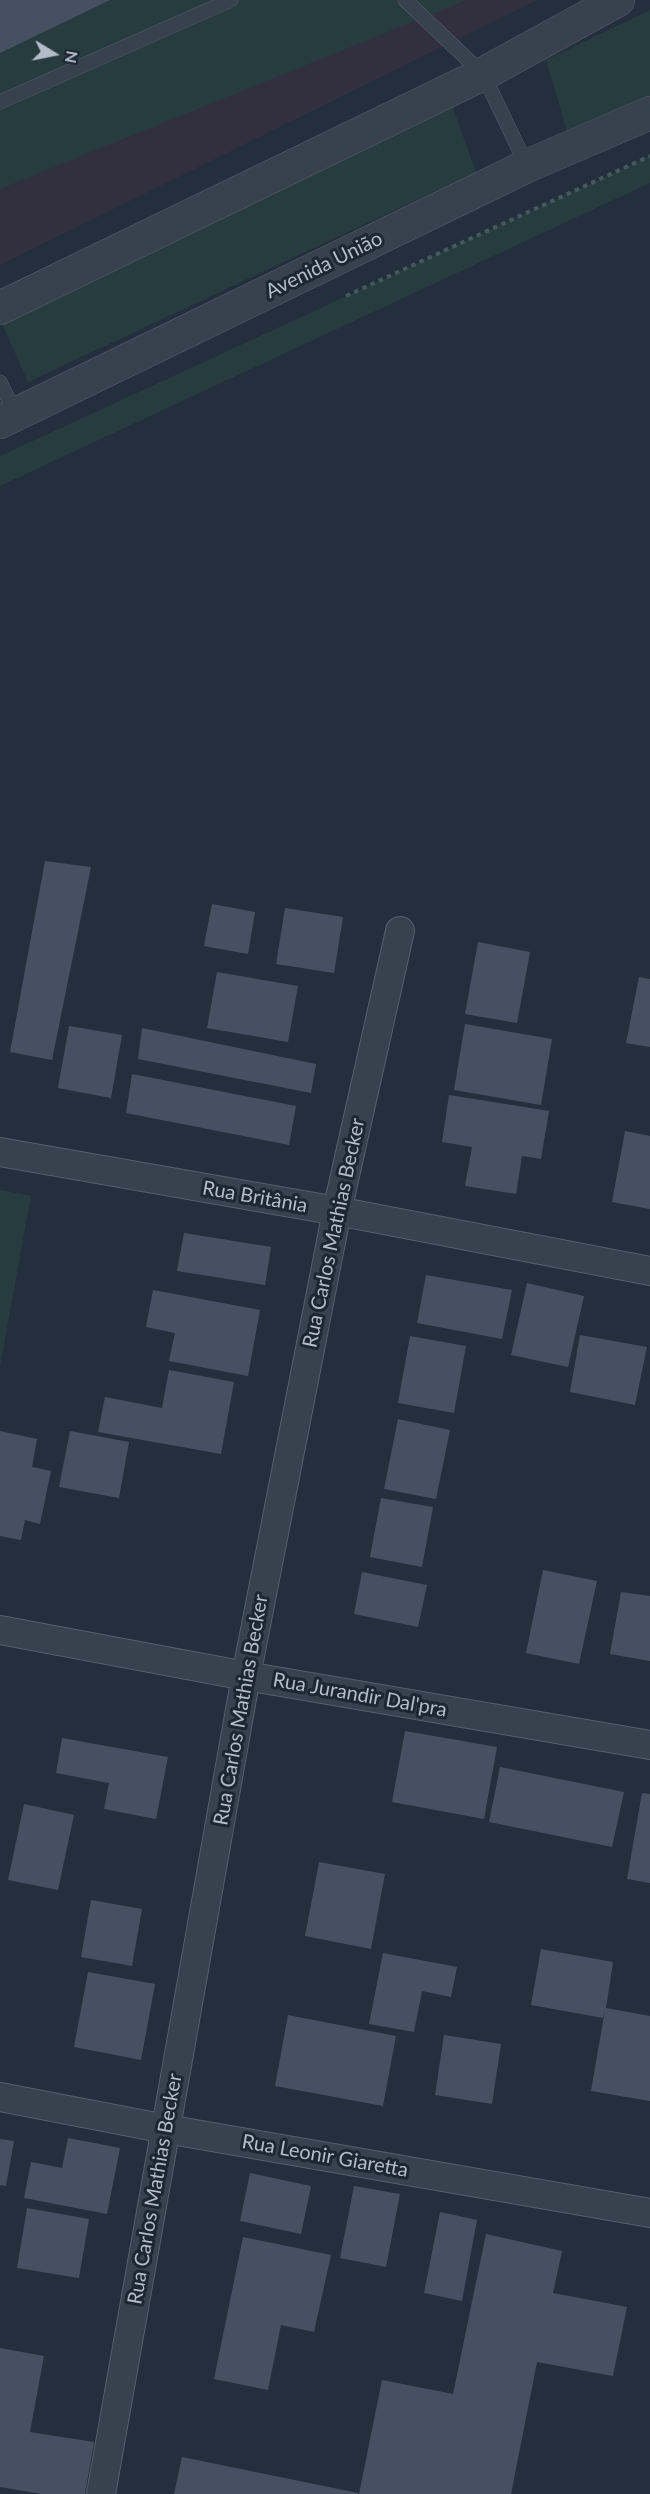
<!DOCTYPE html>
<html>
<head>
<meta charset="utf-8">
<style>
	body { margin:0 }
	#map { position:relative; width:650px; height:2494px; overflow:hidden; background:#242f3e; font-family:Lato,sans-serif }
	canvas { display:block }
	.north { position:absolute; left:24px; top:24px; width:60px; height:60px; -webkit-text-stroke:4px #1d2633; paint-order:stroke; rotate:100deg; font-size:16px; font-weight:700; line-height:24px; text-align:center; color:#b4bcc9 }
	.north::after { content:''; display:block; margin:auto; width:21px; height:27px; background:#b4bcc9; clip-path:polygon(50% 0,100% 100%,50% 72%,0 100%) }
</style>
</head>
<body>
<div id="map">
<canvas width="650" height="2494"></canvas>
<div class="north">N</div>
</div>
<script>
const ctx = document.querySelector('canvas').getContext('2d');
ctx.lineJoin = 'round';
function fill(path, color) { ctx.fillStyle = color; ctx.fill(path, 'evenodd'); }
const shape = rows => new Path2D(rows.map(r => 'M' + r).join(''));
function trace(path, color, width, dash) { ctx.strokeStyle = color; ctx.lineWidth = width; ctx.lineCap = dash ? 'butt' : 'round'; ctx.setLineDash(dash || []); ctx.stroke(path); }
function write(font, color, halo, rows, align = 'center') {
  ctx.font = font + ' Lato,sans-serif'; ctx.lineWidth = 6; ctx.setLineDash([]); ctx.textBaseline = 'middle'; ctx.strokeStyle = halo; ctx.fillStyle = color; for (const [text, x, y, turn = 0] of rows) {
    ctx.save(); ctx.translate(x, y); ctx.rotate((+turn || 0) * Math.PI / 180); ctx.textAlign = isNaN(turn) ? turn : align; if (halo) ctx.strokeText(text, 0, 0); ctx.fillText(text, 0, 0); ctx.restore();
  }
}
const medical = shape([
	[0,0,537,0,0,265]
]);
const green = shape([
	[0,0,467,0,0,189],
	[650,10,650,112,572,148,546,60],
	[452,105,476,172,28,382,1,321],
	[650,156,650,183,0,486,0,456],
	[0,1190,31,1196,0,1367]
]);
const building = shape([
	[0,0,110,0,0,53],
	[45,861,91,867,52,1060,10,1052],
	[212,904,255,912,248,954,204,946],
	[285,908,343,917,334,973,276,964],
	[478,942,530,952,517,1023,465,1014],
	[217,972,298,986,288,1042,207,1028],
	[639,977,650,979,650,1047,626,1043],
	[465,1024,552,1039,541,1105,454,1090],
	[69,1026,122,1035,111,1098,58,1088],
	[142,1028,316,1064,311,1093,138,1059],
	[132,1074,296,1106,289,1145,126,1113],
	[449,1095,549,1111,541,1159,522,1156,516,1194,465,1186,472,1147,442,1142],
	[625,1131,650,1136,650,1209,612,1202],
	[184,1233,271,1247,265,1285,177,1271],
	[426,1275,512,1290,502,1339,417,1323],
	[527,1283,584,1296,568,1367,511,1355],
	[153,1290,260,1310,248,1376,169,1361,175,1333,146,1327],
	[580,1335,647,1347,635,1405,570,1392],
	[410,1336,466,1346,454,1413,398,1403],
	[169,1370,234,1382,221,1454,98,1432,105,1397,162,1408],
	[398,1419,450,1430,436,1499,384,1489],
	[0,1431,37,1439,32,1467,51,1471,40,1524,25,1520,21,1540,0,1536],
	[70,1431,129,1442,119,1498,59,1487],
	[381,1498,433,1507,422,1567,370,1557],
	[543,1570,597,1581,579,1664,526,1653],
	[362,1572,427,1585,418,1627,354,1614],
	[621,1592,650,1596,650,1661,610,1654],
	[405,1731,497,1747,484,1819,392,1802],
	[62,1738,168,1757,156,1819,104,1809,109,1783,56,1773],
	[500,1767,624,1792,612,1847,489,1822],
	[642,1793,650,1794,650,1883,627,1879],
	[24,1804,74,1815,58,1890,8,1880],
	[319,1862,385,1874,371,1949,305,1936],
	[91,1900,142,1909,132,1966,81,1957],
	[541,1949,613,1962,606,2008,650,2016,650,2101,591,2091,605,2010,603,2018,531,2005],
	[383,1953,457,1967,451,1997,422,1991,414,2032,369,2024],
	[88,1972,155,1984,141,2060,74,2047],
	[288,2015,396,2036,383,2106,275,2086],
	[444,2035,501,2044,492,2104,435,2095],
	[68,2138,120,2148,107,2214,24,2198,31,2162,62,2168],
	[0,2139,14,2141,6,2186,0,2185],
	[250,2173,311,2186,301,2234,240,2221],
	[354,2186,400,2194,386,2267,340,2258],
	[27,2208,89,2219,79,2278,17,2268],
	[440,2212,477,2220,462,2301,424,2293],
	[486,2234,562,2251,553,2293,627,2307,613,2376,537,2362,511,2494,359,2494,382,2380,453,2394],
	[243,2237,331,2255,314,2332,281,2325,268,2390,214,2379],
	[0,2348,44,2356,30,2432,94,2442,85,2494,41,2494,0,2487],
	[182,2457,358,2493,358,2494,174,2494]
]);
const path = shape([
	[346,296,650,156]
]);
const service = shape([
	[405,0,483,74,527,166],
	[0,102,231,0],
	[0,382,16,415]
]);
const minor = shape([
	[0,1152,337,1211,650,1271],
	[0,1630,246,1676,650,1745],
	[0,2097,166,2129,650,2213],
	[101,2494,246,1676,337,1211,400,931]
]);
const tertiary = shape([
	[0,308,483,74,618,0],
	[0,422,527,166,650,113]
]);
const streetNames = [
	["Avenida União",324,265,-26],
	["Rua Britânia",255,1197,10],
	["Rua Carlos Mathias Becker",334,1233,-78],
	["Rua Jurandir Dal'pra",360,1695,10],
	["Rua Carlos Mathias Becker",241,1710,-80],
	["Rua Leonir Giaretta",325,2156,10],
	["Rua Carlos Mathias Becker",155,2189,-80]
];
fill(medical, '#32303f');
fill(green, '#263c3f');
fill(building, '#455162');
trace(service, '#565f6c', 15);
trace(minor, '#565f6c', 30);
trace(tertiary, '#565f6c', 34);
trace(path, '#44595c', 4, [4.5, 4.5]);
trace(service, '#38414e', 14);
trace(minor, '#38414e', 28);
trace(tertiary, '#38414e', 33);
write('20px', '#b4bcc9', '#1d2633', streetNames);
</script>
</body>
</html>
